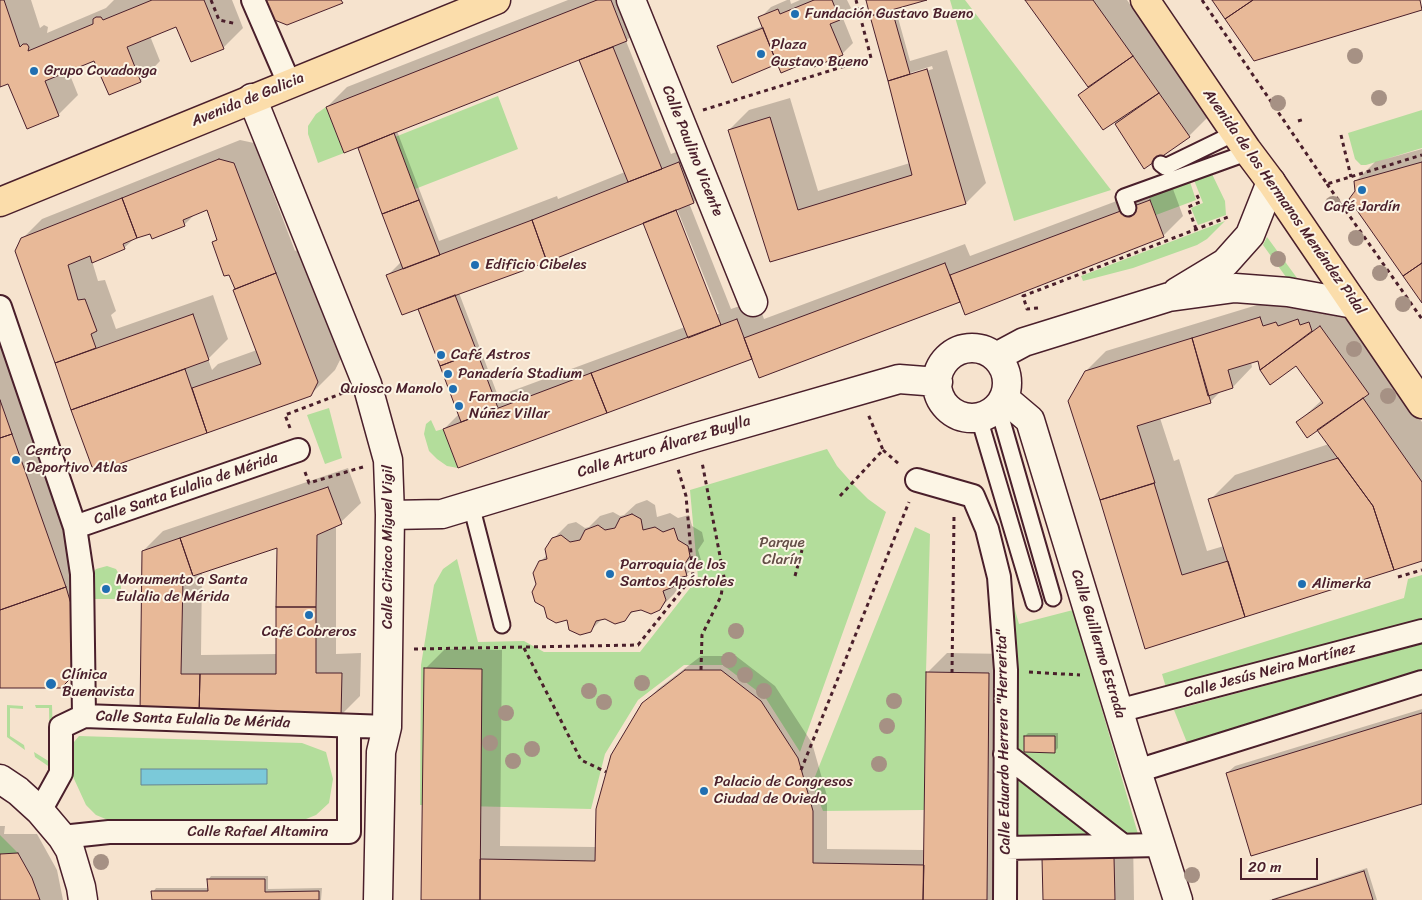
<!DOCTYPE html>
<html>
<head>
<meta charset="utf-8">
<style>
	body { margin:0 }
	#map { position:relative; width:1422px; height:900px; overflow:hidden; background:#f6e3ce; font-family:Sriracha,sans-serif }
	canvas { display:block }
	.scale { position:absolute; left:1240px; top:858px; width:78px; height:22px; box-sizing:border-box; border:2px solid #4a1f2b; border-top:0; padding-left:6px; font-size:15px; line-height:18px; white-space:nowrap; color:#4a1f2b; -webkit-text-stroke:4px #fcf5e5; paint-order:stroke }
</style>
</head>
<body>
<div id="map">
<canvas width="1422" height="900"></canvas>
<div class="scale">20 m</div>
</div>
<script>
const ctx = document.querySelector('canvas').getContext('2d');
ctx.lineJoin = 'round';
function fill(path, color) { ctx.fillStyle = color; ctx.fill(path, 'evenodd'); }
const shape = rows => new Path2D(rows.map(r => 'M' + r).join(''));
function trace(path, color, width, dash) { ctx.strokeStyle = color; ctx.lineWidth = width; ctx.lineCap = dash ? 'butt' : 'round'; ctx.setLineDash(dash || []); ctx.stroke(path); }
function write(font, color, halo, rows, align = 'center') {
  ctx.font = font + ' Sriracha,sans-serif'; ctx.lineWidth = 4; ctx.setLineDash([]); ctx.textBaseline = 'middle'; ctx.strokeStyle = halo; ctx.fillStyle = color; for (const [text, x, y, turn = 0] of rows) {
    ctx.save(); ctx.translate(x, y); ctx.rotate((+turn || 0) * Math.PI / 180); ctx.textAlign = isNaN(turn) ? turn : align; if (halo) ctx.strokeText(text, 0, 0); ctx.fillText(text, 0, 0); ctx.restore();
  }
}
const green = shape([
	[950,0,965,0,1111,190,1014,221],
	[498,96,518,149,415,189,395,137],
	[326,107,344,153,318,163,308,134,308,126,316,114],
	[1422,110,1422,148,1366,165,1361,165,1355,159,1348,133],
	[1212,174,1225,201,1226,215,1198,225,1191,208,1203,203,1194,180],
	[1190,182,1196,200,1156,215,1149,197],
	[1225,221,1207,239,1197,245,1133,268,1083,281,1081,276],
	[1267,237,1297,278,1286,277,1263,245],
	[329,408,342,458,325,464,307,415],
	[431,420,436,431,443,429,458,468,447,466,437,459,429,451,424,434,426,424],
	[827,449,837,466,852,483,868,499,886,512,800,752,765,697,723,665,684,665,638,700,605,754,591,809,420,805,421,665,434,585,443,569,457,559,478,642,524,641,544,652,640,652,698,578,690,490],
	[915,527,930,534,926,672,924,810,823,811,812,784],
	[1002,565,1019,624,1073,610,1138,834,1010,836],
	[107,566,116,569,121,578,121,599,91,599,92,574,96,569],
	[1422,575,1422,623,1167,691,1162,674,1404,598,1408,579],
	[1422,644,1422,674,1188,745,1174,710],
	[7,705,23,706,23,709,10,708,10,736,24,745,25,750,7,737],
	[35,705,52,705,54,770,35,757,34,752,50,762,49,708,36,708],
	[79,736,302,743,326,752,333,779,329,803,316,815,301,821,108,820,96,815,86,805,69,768,69,748],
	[0,835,18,853,0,854]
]);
const water = shape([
	[141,769,267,769,267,784,141,785,141,769]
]);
const shadow = shape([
	[0,0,31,0,40,28,44,25,48,27,47,33,106,8,114,0,232,0,243,28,223,48,177,25,150,36,160,61,141,81,109,94,95,59,68,70,78,95,58,115,8,82,0,85],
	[568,0,638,0,646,21,626,41,671,154,699,143,714,182,694,202,689,203,731,309,757,300,764,319,965,244,970,256,1170,181,1183,216,1163,236,961,301,760,377,753,357,444,429,459,414,420,310,387,276,402,261,358,146,327,107,347,87],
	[584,57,580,61,625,172,558,199,557,196,439,241,397,131],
	[675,204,719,314,716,314,673,205],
	[644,222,685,327,498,396,459,293],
	[787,0,790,0,791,4,800,0,847,0,851,8,842,16,853,43,842,54,778,63,732,81,718,46,722,43,763,26,760,18,771,7],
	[867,0,923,0,895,7,910,61,947,50,986,183,966,203,771,261,729,130,749,110,790,98,818,191,910,163],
	[932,66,933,69,910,75,910,73],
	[1026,0,1127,0,1209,116,1189,136,1145,167,1115,122,1104,128,1079,95,1089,86],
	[240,140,254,143,295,251,301,249,342,356,335,370,310,395,105,468,93,466,16,251,22,239,42,219],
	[208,209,218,238,213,243,236,288,234,290,257,350,218,364,212,370,208,359,228,339,213,295,116,329,111,315,116,311,105,280,98,281,92,261,124,248,135,238,151,232,153,237,185,224,195,214],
	[1422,149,1422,300,1356,192,1355,182,1375,162],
	[1280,298,1282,307,1296,303,1340,307,1422,422,1422,560,1146,647,1086,371,1106,351],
	[1259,359,1261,369,1297,364,1322,400,1298,422,1318,429,1329,444,1235,475,1210,500,1224,546,1207,551,1179,459,1174,461,1160,418,1210,402,1222,390,1233,387,1252,367,1251,362],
	[0,326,91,584,81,666,61,687,0,687],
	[348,468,361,503,341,522,336,525,336,654,361,653,360,696,340,716,141,713,143,551,163,531],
	[278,546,277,654,201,655,202,571],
	[647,500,655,505,657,517,670,513,678,518,689,515,692,526,702,532,704,541,698,550,701,560,687,574,683,575,678,580,680,585,674,594,659,609,641,608,635,610,624,620,603,618,590,631,568,618,538,584,540,562,548,554,553,539,568,524,576,522,585,528,589,527,600,516,613,512,620,516,624,515,636,504],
	[445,649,502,650,500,846,596,847,643,704,658,689,701,656,736,656,775,686,812,743,827,796,827,849,925,850,927,673,947,653,1008,654,1006,900,422,900,425,669],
	[1422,709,1422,803,1227,773,1235,766],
	[1028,733,1058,733,1058,748,1054,752,1025,736],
	[0,826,5,826,4,834,37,834,57,870,63,900,0,900],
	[1133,837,1134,900,1045,900],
	[1367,868,1377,900,1268,900,1269,900],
	[211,876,268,876,268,889,322,888,321,900,153,900,153,892,156,888,209,888,208,880]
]);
const building = shape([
	[0,0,4,0,20,47,23,44,27,44,29,47,28,51,93,24,93,19,96,17,101,17,103,20,152,0,204,0,224,49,191,62,176,27,127,47,141,82,109,95,94,61,45,81,59,116,27,129,8,84,0,87,0,0],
	[264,0,341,0,343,3,287,25,272,19,264,0],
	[597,0,611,0,627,41,344,153,326,107,597,0],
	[814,0,832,0,840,20,830,24,843,55,814,67,812,60,781,73,758,17,778,9,780,14,814,0],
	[866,0,927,0,870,16,866,0],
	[1025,0,1093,0,1133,56,1088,87,1025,0],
	[1212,0,1253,0,1225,19,1212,0],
	[1253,0,1420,0,1422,10,1254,61,1225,19,1253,0],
	[892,10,910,74,888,81,870,16,892,10],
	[763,28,777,64,732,83,717,46,763,28],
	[613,47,662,169,628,182,579,60,613,47],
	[1133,56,1159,93,1103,130,1078,95,1133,56],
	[927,69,966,204,770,262,728,130,770,117,798,210,912,175,888,81,927,69],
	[1159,93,1190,137,1144,169,1115,124,1159,93],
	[394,133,419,200,382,214,358,148,394,133],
	[219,159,234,163,276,273,235,289,229,275,224,276,212,242,217,240,207,210,183,220,185,226,152,239,150,234,137,238,122,198,219,159],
	[679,162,694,203,547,262,532,220,679,162],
	[1422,162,1422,263,1403,276,1349,199,1355,191,1354,181,1422,162],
	[122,198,137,238,123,244,125,249,92,263,90,256,68,265,78,300,85,299,97,331,91,334,96,348,55,363,15,251,21,238,122,198],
	[419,200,440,255,403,269,382,214,419,200],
	[1150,200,1164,237,965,315,950,275,1150,200],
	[676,210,721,325,688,338,643,223,676,210],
	[532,220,547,262,402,315,386,275,532,220],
	[945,263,960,302,759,378,744,338,945,263],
	[1422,263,1422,303,1403,276,1422,263],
	[276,273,318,382,311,396,207,433,192,388,261,364,233,290,276,273],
	[455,295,477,352,440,366,418,309,455,295],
	[193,314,209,360,71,410,55,363,193,314],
	[1260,317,1263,326,1276,322,1278,326,1298,319,1300,325,1309,322,1312,331,1260,370,1258,361,1228,370,1233,388,1208,396,1192,338,1260,317],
	[737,319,752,359,607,413,591,373,737,319],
	[1320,326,1369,394,1307,438,1296,422,1323,403,1296,366,1270,385,1260,370,1320,326],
	[1192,338,1211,403,1137,426,1155,483,1100,500,1068,401,1085,371,1192,338],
	[477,352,498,408,461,422,440,366,477,352],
	[185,369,207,433,105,469,97,469,92,467,71,410,185,369],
	[591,373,607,413,458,468,443,429,591,373],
	[1363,398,1422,482,1422,561,1394,570,1373,506,1317,430,1363,398],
	[0,400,12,434,0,438,0,400],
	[12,434,66,587,0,610,0,438,12,434],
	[1338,458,1373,506,1394,570,1245,617,1208,499,1338,458],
	[1154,483,1182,575,1228,561,1245,617,1145,649,1100,500,1154,483],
	[328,487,342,524,317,535,316,607,276,607,277,548,193,576,180,538,328,487],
	[632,514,641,519,643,530,655,527,663,532,674,528,678,540,688,546,690,556,684,565,687,576,677,578,673,587,663,591,666,600,660,610,651,614,641,610,631,612,625,621,615,624,605,619,596,621,591,632,580,635,569,630,567,620,556,623,547,618,544,607,535,602,532,592,536,584,533,573,539,561,547,559,545,549,552,538,561,535,570,542,580,540,585,530,598,525,605,530,615,528,620,518,632,514],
	[180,538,193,576,183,579,181,674,200,674,199,715,140,714,142,551,180,538],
	[66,587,71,604,72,677,61,688,0,688,0,610,66,587],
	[276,607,316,607,316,673,342,673,341,717,199,715,200,674,276,674,276,607],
	[424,668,482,669,480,900,421,900,424,668],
	[685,670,721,670,761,701,798,758,813,811,813,863,924,865,923,900,480,900,480,859,595,861,596,809,611,755,642,703,685,670],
	[926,672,989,673,987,900,923,900,926,672],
	[1422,713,1422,804,1251,856,1226,773,1422,713],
	[1024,736,1055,736,1055,753,1024,752,1024,736],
	[18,853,32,878,40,900,0,900,0,854,18,853],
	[1114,857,1115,900,1043,900,1042,858,1114,857],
	[1364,871,1373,900,1272,900,1364,871],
	[207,879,265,879,265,892,319,891,319,900,152,900,151,891,208,891,207,879]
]);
const path = shape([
	[211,0,219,20,237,24],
	[1202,0,1327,184,1422,155],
	[703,110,871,58,856,0],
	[1298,121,1305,119],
	[1341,135,1351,177],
	[1327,184,1422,319],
	[1196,229,1188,207,1200,202,1196,193],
	[1038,308,1027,309,1023,296,1228,217],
	[290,428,285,415,343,393],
	[883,450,900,465],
	[305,472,309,483,363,467],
	[840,496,883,450,868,414],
	[795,576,802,550],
	[1398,577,1422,570],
	[524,648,581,760,606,772],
	[414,649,638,645,693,576,686,496,678,469],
	[701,670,702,635,721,596,724,577,702,462],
	[1029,672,1080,675],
	[952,673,954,517],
	[801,770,909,502]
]);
const service = shape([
	[1161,164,1165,167,1235,133],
	[1128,208,1124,197,1249,152],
	[998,407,1053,598],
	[979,418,1034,603],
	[471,505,502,625]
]);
const pedestrian = shape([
	[253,0,289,83],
	[0,307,75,527,298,450],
	[917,480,973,496,987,529,999,577,1006,670,1005,900],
	[75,527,82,574,84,716],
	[1118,711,1422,631],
	[1005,754,1122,845],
	[1137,771,1422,682],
	[40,811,61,773,61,727,84,716,387,727],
	[62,837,109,832,349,832,349,727],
	[1006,848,1160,845]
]);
const minor = shape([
	[631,0,753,302],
	[252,98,367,384,388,460,390,515,387,727,381,752,378,900],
	[1177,292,1225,263,1250,235,1271,182],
	'937 383a35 35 0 1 1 70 0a35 35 0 1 1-70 0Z',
	[996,357,1024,342,1169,297,1235,288,1288,292,1354,304],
	[1004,398,1030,420,1137,771,1178,900],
	[390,515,442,514,697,437,899,379,938,382],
	[0,779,18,791,40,811,62,837,70,850,81,887,83,900]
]);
const trunk = shape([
	[1145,0,1247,150,1271,182,1422,404],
	[0,202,496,0]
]);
const trees = [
	[1355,56],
	[1379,98],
	[1278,103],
	[1333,204],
	[1356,238],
	[1278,259],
	[1380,273],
	[1403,304],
	[1354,349],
	[1388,396],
	[736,631],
	[729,660],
	[745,675],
	[642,683],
	[589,691],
	[764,691],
	[894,701],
	[604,702],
	[506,713],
	[887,726],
	[490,743],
	[532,749],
	[513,761],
	[879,764],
	[101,862],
	[1192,875]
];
const markers = [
	[795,14,5,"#1f6fb2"],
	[761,54,5,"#1f6fb2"],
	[34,71,5,"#1f6fb2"],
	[1362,190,5,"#1f6fb2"],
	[475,265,5,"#1f6fb2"],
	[441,355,5,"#1f6fb2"],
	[448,374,5,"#1f6fb2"],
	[453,389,5,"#1f6fb2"],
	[459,406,5,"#1f6fb2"],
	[16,460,5,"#1f6fb2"],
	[610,574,5,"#1f6fb2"],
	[1302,584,5,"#1f6fb2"],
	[106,589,5,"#1f6fb2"],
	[309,615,5,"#1f6fb2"],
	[51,684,6,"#1f6fb2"],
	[704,791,5,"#1f6fb2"]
];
const poiNames = [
	["Fundación Gustavo Bueno",805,14],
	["Plaza",771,45],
	["Gustavo Bueno",771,62],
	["Grupo Covadonga",44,71],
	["Café Jardín",1362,207,"center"],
	["Edificio Cibeles",485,265],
	["Café Astros",451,355],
	["Panadería Stadium",458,374],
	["Quiosco Manolo",443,389,"right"],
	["Farmacia",469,397],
	["Núñez Villar",469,414],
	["Centro",26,451],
	["Deportivo Atlas",26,468],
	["Parroquia de los",620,565],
	["Santos Apóstoles",620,582],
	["Monumento a Santa",116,580],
	["Eulalia de Mérida",116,597],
	["Alimerka",1312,584],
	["Café Cobreros",309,632,"center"],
	["Clínica",62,675],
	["Buenavista",62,692],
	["Palacio de Congresos",714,782],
	["Ciudad de Oviedo",714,799]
];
const streetNames = [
	["Avenida de Galicia",248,100,-22],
	["Calle Paulino Vicente",692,151,68],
	["Avenida de los Hermanos Menéndez Pidal",1284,202,55],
	["Calle Arturo Álvarez Buylla",664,447,-17],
	["Calle Santa Eulalia de Mérida",186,489,-19],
	["Calle Ciriaco Miguel Vigil",388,547,-90],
	["Calle Guillermo Estrada",1098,644,73],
	["Calle Jesús Neira Martínez",1270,671,-15],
	["Calle Santa Eulalia De Mérida",193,720,2],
	["Calle Eduardo Herrera \"Herrerita\"",1004,742,-91],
	["Calle Rafael Altamira",258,832]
];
const parkNames = [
	["Parque",782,543],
	["Clarín",782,560]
];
fill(green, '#b3dd9b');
fill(water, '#7bc9d9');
trace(water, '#678593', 1);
fill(shadow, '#0003');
fill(building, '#e8b998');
trace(building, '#4a1f2b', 1);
trace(service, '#4a1f2b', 19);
trace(pedestrian, '#4a1f2b', 26);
trace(minor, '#4a1f2b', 31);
trace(trunk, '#4a1f2b', 31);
trace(path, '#4a1f2b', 3, [4, 4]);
trace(service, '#fcf5e5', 15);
trace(pedestrian, '#fcf5e5', 22);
trace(minor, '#fcf5e5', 28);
trace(trunk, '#fbddab', 28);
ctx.fillStyle = '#a69184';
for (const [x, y] of trees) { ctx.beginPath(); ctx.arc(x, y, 8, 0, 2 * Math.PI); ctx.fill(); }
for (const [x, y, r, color] of markers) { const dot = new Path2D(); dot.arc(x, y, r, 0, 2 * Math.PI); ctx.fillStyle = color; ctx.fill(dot); trace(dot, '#fcf5e5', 2); }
write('15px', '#4a1f2b', '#fcf5e5', poiNames, 'left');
write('15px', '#4a1f2b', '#fcf5e5', streetNames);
write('15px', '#644e47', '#fcf5e5', parkNames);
</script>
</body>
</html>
